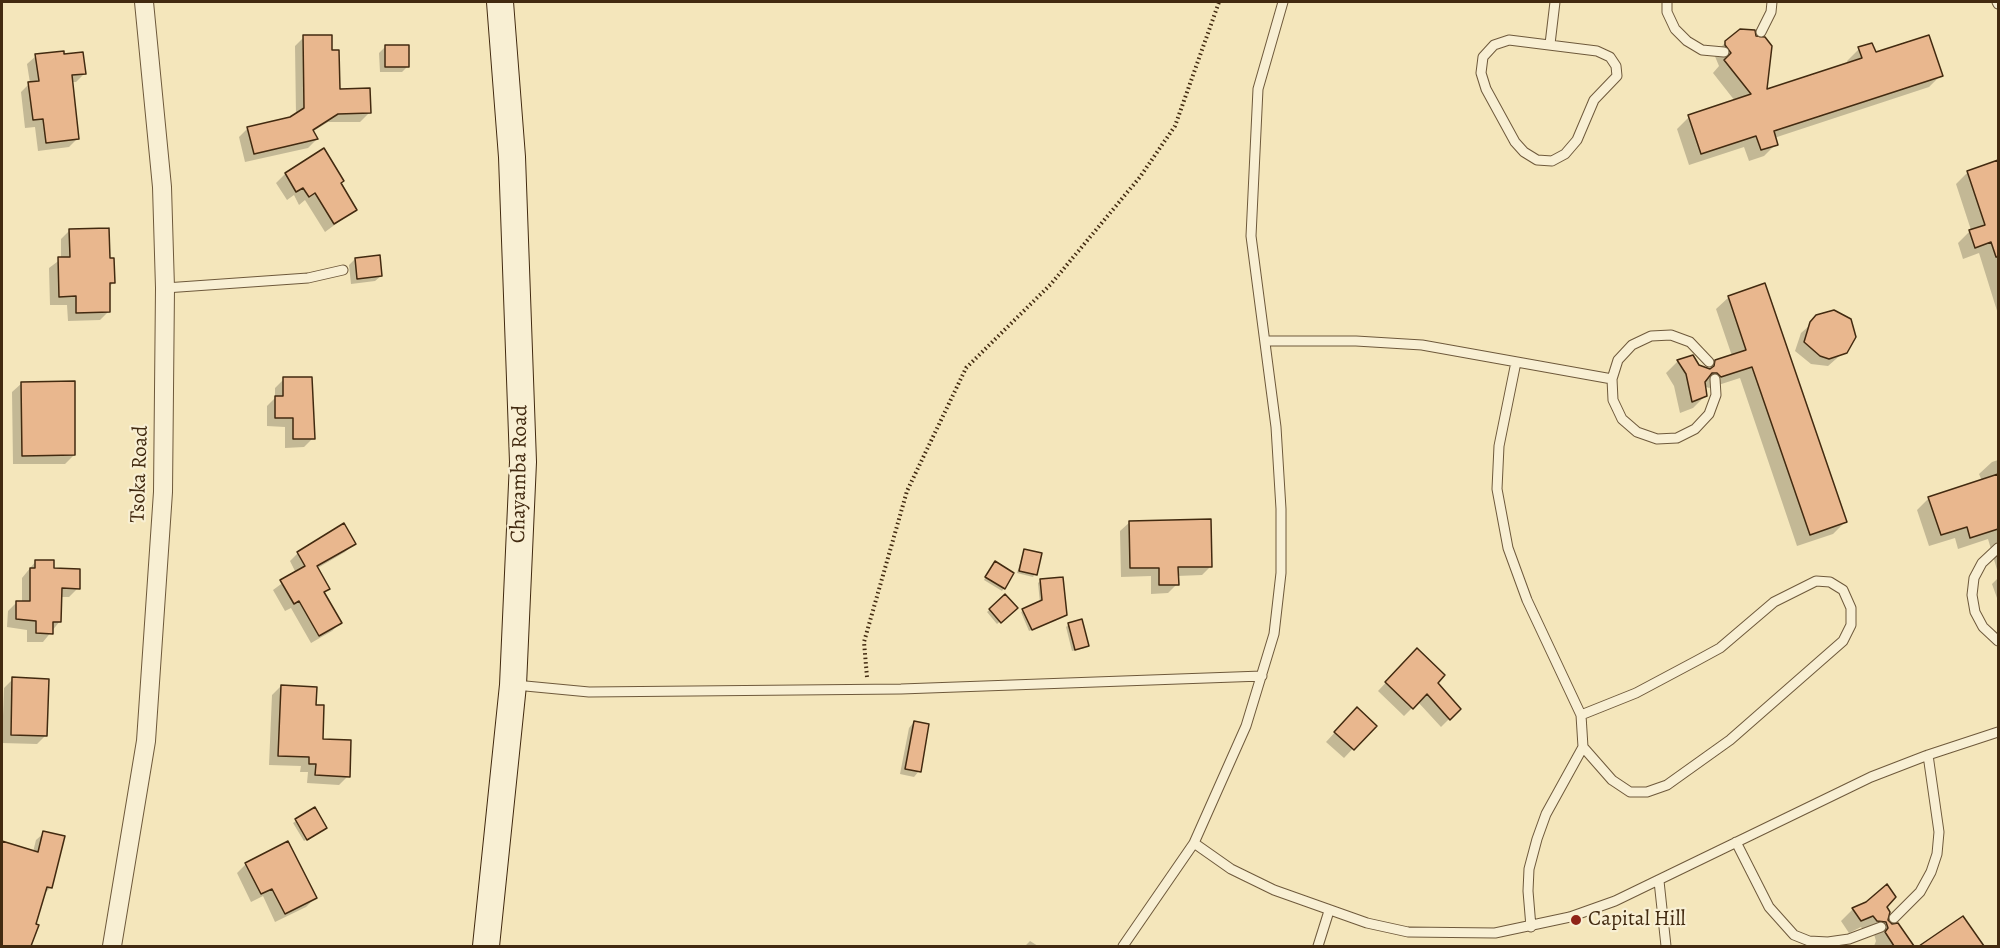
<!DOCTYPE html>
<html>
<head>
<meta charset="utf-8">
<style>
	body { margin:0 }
	#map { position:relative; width:2000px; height:948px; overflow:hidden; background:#f4e6bb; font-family:Alegreya,serif }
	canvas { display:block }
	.frame { position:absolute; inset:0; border:3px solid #422a10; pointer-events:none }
</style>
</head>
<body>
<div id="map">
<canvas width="2000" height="948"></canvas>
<div class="frame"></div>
</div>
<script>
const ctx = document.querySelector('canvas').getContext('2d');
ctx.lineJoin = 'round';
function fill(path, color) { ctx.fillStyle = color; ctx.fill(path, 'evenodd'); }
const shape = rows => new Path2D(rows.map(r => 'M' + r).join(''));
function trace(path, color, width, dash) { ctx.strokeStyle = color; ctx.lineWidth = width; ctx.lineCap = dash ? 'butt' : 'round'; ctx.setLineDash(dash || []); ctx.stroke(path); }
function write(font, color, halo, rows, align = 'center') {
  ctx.font = font + ' Alegreya,serif'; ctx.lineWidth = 4.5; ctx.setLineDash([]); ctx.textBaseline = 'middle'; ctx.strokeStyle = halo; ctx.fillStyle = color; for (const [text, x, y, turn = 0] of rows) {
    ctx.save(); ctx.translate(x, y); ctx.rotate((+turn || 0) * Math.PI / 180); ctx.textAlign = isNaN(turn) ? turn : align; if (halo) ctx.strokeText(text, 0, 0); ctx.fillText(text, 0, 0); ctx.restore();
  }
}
const shadow = shape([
	[304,37,331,52,338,90,369,113,360,122,328,122,312,132,317,139,308,148,245,162,239,137,248,128,296,115,295,46],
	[1726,42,1766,91,1848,64,1847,61,1859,49,1941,75,1929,87,1774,138,1776,144,1764,156,1749,161,1744,147,1689,165,1677,129,1689,117,1735,101,1713,73,1719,66,1714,54],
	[385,47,408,66,402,72,380,72,379,53],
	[36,56,63,56,85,73,76,82,71,82,77,139,69,147,38,151,35,127,25,128,21,92,30,83,27,64],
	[324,150,356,209,325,232,305,200,299,205,294,195,287,200,276,183,285,174],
	[1998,162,1998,314,1979,253,1963,259,1958,243,1971,230,1956,184,1968,172],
	[70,230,114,282,108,288,109,311,100,320,68,321,67,305,50,305,49,268,61,259,61,239],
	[355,259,381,276,375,281,351,284,349,265],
	[1729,297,1845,522,1833,534,1797,546,1740,378,1709,388,1704,386,1705,396,1693,408,1680,413,1674,386,1666,373,1678,361,1708,370,1716,361,1732,356,1716,309],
	[1825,312,1842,314,1849,320,1854,337,1852,345,1828,366,1811,364,1795,351,1801,333],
	[284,379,313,438,304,447,285,448,285,427,267,426,267,406,275,398,275,388],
	[22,383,74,455,65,464,13,464,12,392],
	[1998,460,1998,573,1988,539,1958,549,1955,538,1929,546,1917,510,1929,498,1982,481,1979,474,1992,462],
	[1130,522,1211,566,1202,575,1177,576,1177,584,1168,593,1151,594,1151,576,1121,577,1120,531],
	[354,544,345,552,316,569,328,589,323,593,340,623,332,631,311,643,291,608,285,611,273,590,296,573,290,561,298,553],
	[1024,550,1035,574,1033,577,1017,573],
	[36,561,78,588,69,597,60,597,60,621,43,642,27,642,27,630,7,627,8,611,17,602,22,602,22,578],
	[992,566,1004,588,1002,591,984,580],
	[1998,578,1998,597,1997,598,1992,584],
	[1041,580,1062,617,1029,631,1021,612,1040,603,1038,583],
	[1005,596,1016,608,997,624,987,612],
	[1069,624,1087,645,1085,648,1072,651,1066,627],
	[1409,658,1459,709,1441,727,1418,702,1404,716,1378,691],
	[13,679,46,735,37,744,2,743,4,688],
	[281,686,314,706,321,740,348,776,339,785,307,783,308,772,300,772,301,766,269,765,272,695],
	[1348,718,1374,726,1344,758,1326,742],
	[914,722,919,771,914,777,900,774,909,728],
	[314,809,322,830,304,841,293,823],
	[44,833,51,887,43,895,30,946,2,946,2,843,33,852,36,840],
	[246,864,315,898,306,907,275,922,263,896,251,902,237,873],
	[1885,907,1886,921,1891,926,1897,925,1912,946,1874,946,1876,941,1874,934,1865,933,1861,927,1849,933,1841,921,1853,909],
	[1963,918,1982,946,1922,946],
	[1030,941,1038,946,1025,946]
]);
const building = shape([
	[1740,29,1755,30,1756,36,1765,37,1772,46,1767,89,1862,58,1858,47,1872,43,1876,52,1929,35,1943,76,1774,131,1778,145,1761,150,1756,136,1701,154,1688,115,1751,94,1724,60,1731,53,1725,45,1725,41,1740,29],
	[303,35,332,35,332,50,339,50,340,89,370,88,371,113,338,114,313,130,318,139,254,154,247,127,290,117,304,108,303,35],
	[385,45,409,45,409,67,385,67,385,45],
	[64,51,64,54,83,52,86,74,72,75,79,139,46,143,43,119,33,120,28,82,39,81,35,54,64,51],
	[324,148,344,181,341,183,357,210,334,224,315,193,309,197,303,188,296,192,285,173,324,148],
	[1998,160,1998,257,1996,257,1991,242,1975,248,1969,230,1985,225,1967,171,1998,160],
	[109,228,110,258,114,258,115,283,110,283,110,312,76,313,76,296,59,297,58,257,70,257,69,229,109,228],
	[380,255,382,276,357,279,355,258,380,255],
	[1765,283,1847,522,1810,535,1752,367,1721,377,1717,373,1712,373,1705,382,1707,396,1692,402,1686,374,1677,360,1693,355,1699,365,1710,369,1714,366,1715,360,1746,350,1728,296,1765,283],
	[1834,310,1851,319,1856,337,1847,353,1829,359,1820,356,1804,342,1810,322,1816,315,1834,310],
	[283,377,312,377,315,439,293,439,293,418,275,418,275,396,283,396,283,377],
	[75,381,75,455,22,456,21,382,75,381],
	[1998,474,1998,529,1970,538,1967,527,1941,535,1928,497,1998,474],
	[1211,519,1212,567,1178,567,1179,585,1159,585,1159,568,1130,568,1129,521,1211,519],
	[344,523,356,544,317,566,330,589,324,592,342,623,319,636,299,601,294,604,280,580,305,566,297,552,344,523],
	[1024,549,1042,553,1037,575,1019,571,1024,549],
	[35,560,54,560,54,568,80,569,80,589,62,588,61,622,53,622,53,634,36,633,36,621,16,619,16,601,30,601,30,568,35,568,35,560],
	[995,561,1014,573,1005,589,985,577,995,561],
	[1063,577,1067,615,1032,630,1022,609,1042,600,1040,579,1063,577],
	[1005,594,1018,608,1001,623,989,609,1005,594],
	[1082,619,1089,646,1075,650,1068,623,1082,619],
	[1417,648,1445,675,1438,683,1461,709,1450,720,1427,694,1413,709,1385,682,1417,648],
	[12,677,49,679,47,736,11,735,12,677],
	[281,685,317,687,316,705,324,705,323,739,351,740,350,777,315,775,316,764,309,764,309,757,278,756,281,685],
	[1357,707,1377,726,1354,750,1334,732,1357,707],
	[914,721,929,724,921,772,905,769,914,721],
	[315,807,327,828,307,840,295,819,315,807],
	[43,831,65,836,52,888,47,887,36,924,39,925,31,946,2,946,2,841,38,852,43,831],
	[288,841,317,898,285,914,272,889,261,894,245,863,288,841],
	[1887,884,1896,897,1887,907,1890,912,1888,920,1892,924,1898,923,1914,946,1894,946,1885,932,1888,928,1886,922,1877,921,1873,916,1861,921,1852,908,1866,902,1887,884],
	[1963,916,1984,946,1919,946,1963,916]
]);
const path = shape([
	[867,677,864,642,907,491,966,368,1051,284,1140,177,1175,126,1219,2]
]);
const lane = shape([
	[1667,2,1667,12,1675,29,1687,41,1702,50,1724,52],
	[1997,2,1998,4],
	[1761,32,1771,12,1772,2],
	[1509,40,1597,51,1610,57,1616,66,1617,76,1594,100,1577,140,1565,154,1552,161,1537,160,1524,152,1515,142,1486,89,1481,73,1483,57,1494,45,1509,40],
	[1550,44,1555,2],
	[165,288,308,278,343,270],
	[1265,341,1356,341,1422,345,1612,379],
	[1516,362,1499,446,1497,489,1508,548,1527,600,1581,715,1583,747,1546,814,1537,839,1529,869,1528,891,1531,927],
	[1709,362,1690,342,1671,335,1651,336,1632,345,1618,360,1612,379,1613,400,1622,419,1637,432,1657,439,1677,438,1695,429,1709,414,1716,395,1715,379],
	[1998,548,1982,563,1974,578,1972,595,1975,612,1983,627,1998,641],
	[515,685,589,692,901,689,1262,676],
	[1581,715,1636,693,1698,660,1720,648,1774,602,1816,581,1830,582,1843,590,1851,608,1851,625,1843,641,1730,740,1667,785,1647,792,1630,792,1612,780,1583,747],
	[1736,842,1769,907,1794,935,1809,941,1828,942,1849,939,1881,927],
	[1194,843,1231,869,1274,890,1367,923,1408,932,1495,933,1570,917,1615,901,1871,777,1928,755,1998,732],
	[1659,881,1666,946],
	[1894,918,1920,892,1931,872,1937,854,1939,832,1928,755],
	[1123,946,1194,843,1246,726,1274,634,1281,573,1281,509,1276,427,1251,236,1258,89,1283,2],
	[1318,946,1329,911]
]);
const street = shape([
	[112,946,146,741,163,492,165,288,162,187,144,2]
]);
const secondary = shape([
	[486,946,513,685,523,462,512,157,500,2]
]);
const markers = [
	[1576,920,6,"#8f2418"]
];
const streetNames = [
	["Tsoka Road",140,474,-88],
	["Chayamba Road",520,474,-89]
];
const poiNames = [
	["Capital Hill",1588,920]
];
fill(shadow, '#0003');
fill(building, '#e9b78e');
trace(building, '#422a10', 1.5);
trace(lane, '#6e593b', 11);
trace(street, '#6e593b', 20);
trace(secondary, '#422a10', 28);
trace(path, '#422a10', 4, [1.5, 3]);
trace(lane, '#f8efd3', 9);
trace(street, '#f8efd3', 18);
trace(secondary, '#f8efd3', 26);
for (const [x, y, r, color] of markers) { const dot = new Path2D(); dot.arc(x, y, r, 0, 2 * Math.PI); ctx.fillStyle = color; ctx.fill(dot); trace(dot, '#f8efd3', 2); }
write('21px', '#422a10', '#f8efd3', streetNames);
write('21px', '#422a10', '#f8efd3', poiNames, 'left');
</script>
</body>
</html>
